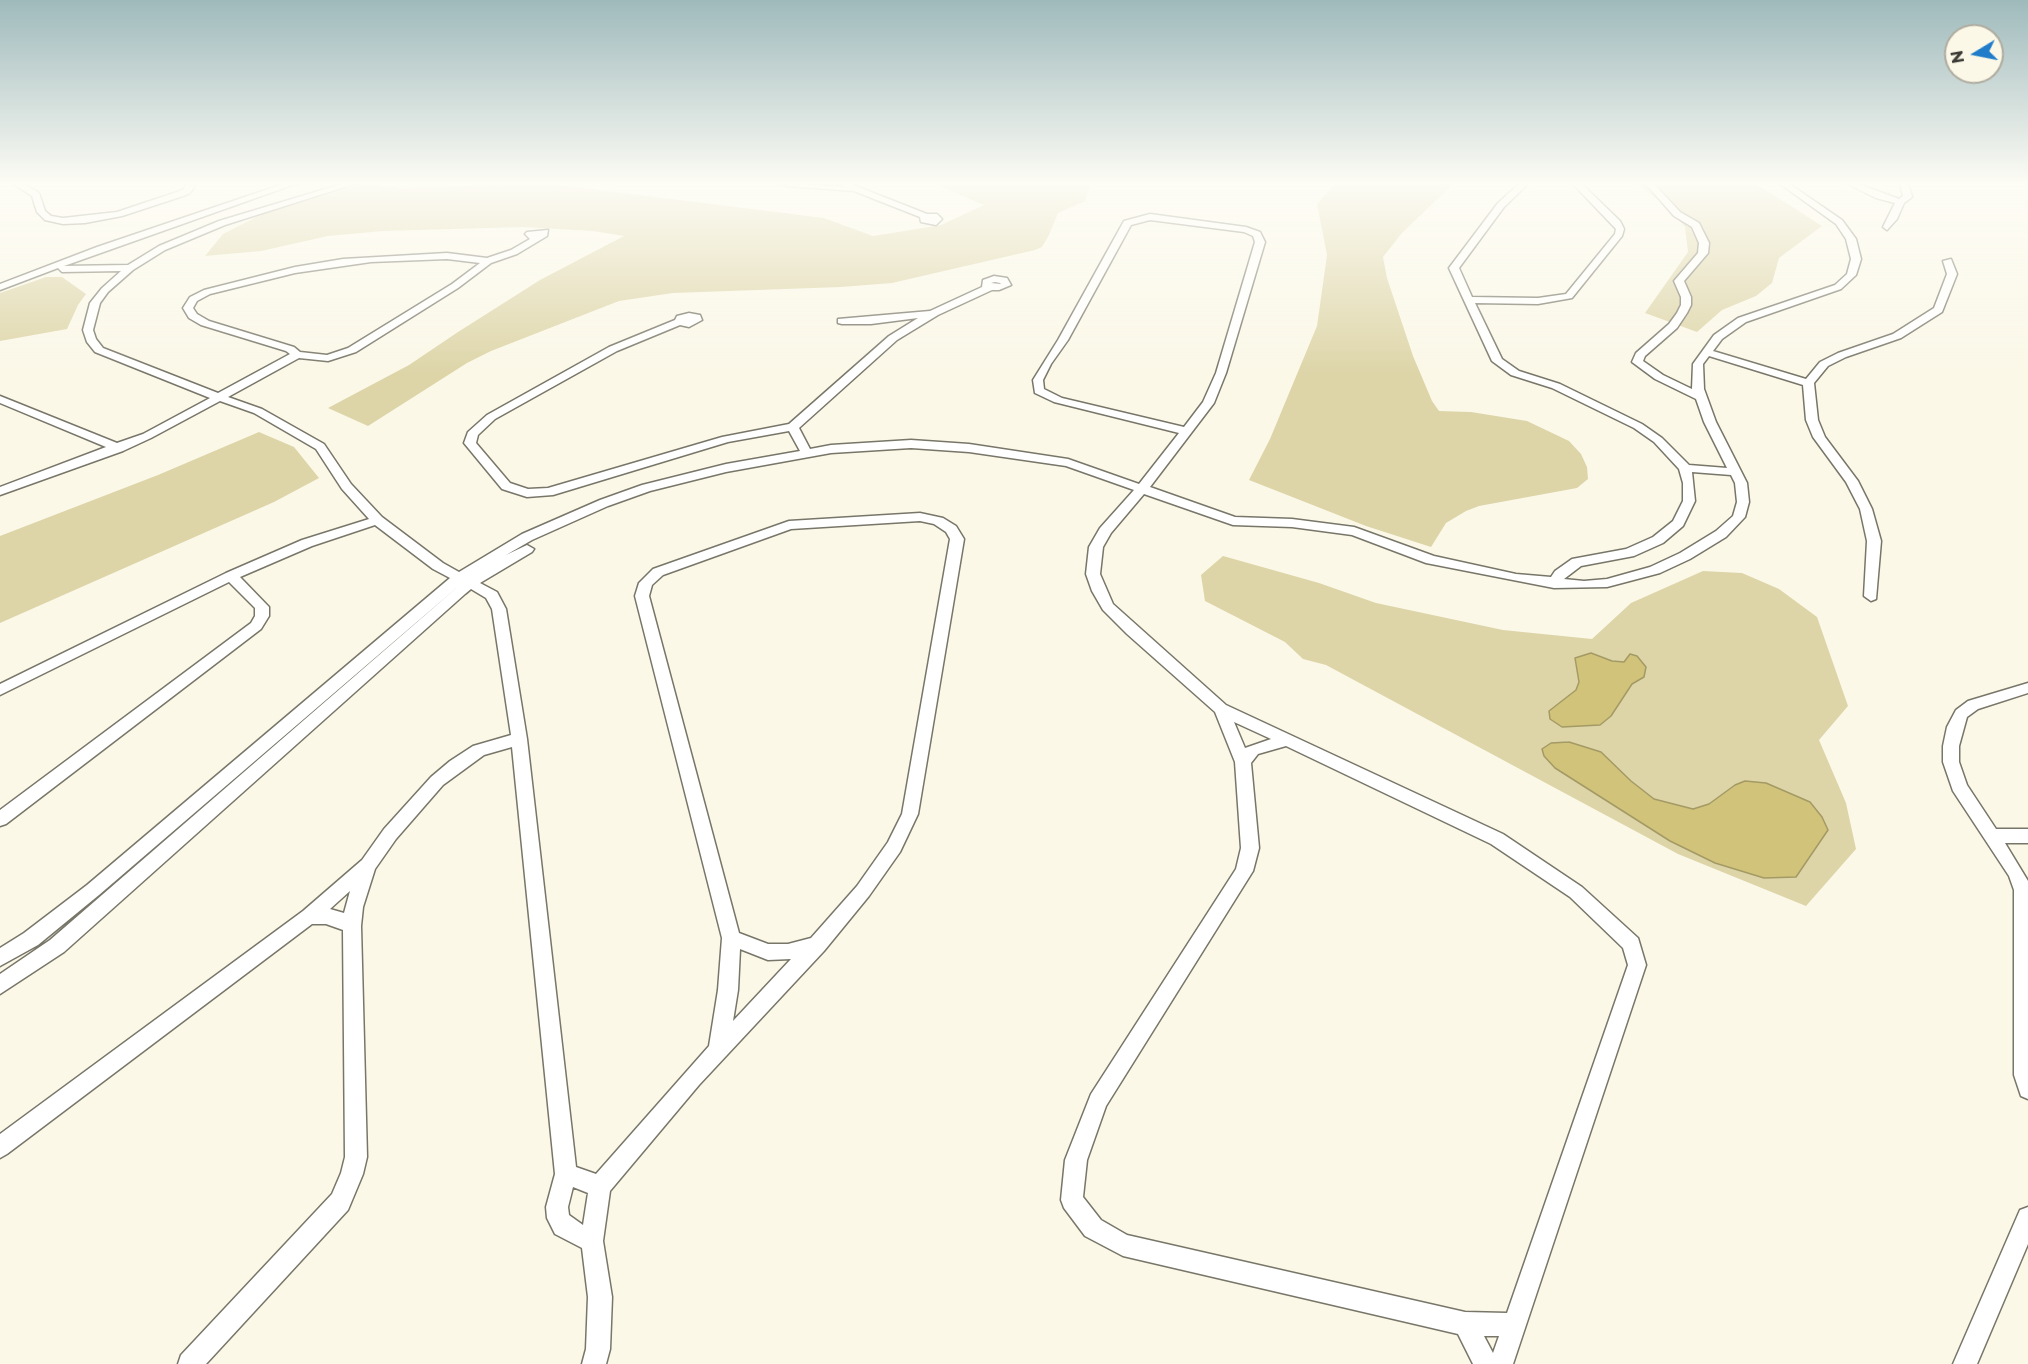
<!DOCTYPE html>
<html>
<head>
<meta charset="utf-8">
<style>
	body { margin:0 }
	#map { position:relative; width:2028px; height:1364px; overflow:hidden; background:#fbf8e8; font-family:Montserrat,sans-serif }
	canvas { display:block }
	.north { position:absolute; left:1944px; top:24px; width:60px; height:60px; box-sizing:border-box; background:#fbf8e8; border:2px solid #afaca0; border-radius:50%; rotate:260deg; font-size:16px; font-weight:700; line-height:24px; text-align:center; color:#3c3b35 }
	.north::after { content:''; display:block; margin:auto; width:21px; height:27px; background:#217dc9; clip-path:polygon(50% 0,100% 100%,50% 72%,0 100%) }
</style>
</head>
<body>
<div id="map">
<canvas width="2028" height="1364"></canvas>
<div class="north">N</div>
</div>
<script>
const ctx = document.querySelector('canvas').getContext('2d');
ctx.lineJoin = 'round';
function fill(path, color) { ctx.fillStyle = color; ctx.fill(path, 'evenodd'); }
const shape = rows => new Path2D(rows.map(r => 'M' + r).join(''));
function trace(path, color, width, dash) { ctx.strokeStyle = color; ctx.lineWidth = width; ctx.lineCap = dash ? 'butt' : 'round'; ctx.setLineDash(dash || []); ctx.stroke(path); }
const green = shape([
	[364,183,400,188,543,183,824,218,873,236,941,225,984,205,932,183,1091,183,1085,201,1058,213,1049,235,1042,247,1035,250,892,283,841,287,673,293,619,301,491,351,467,363,368,426,328,408,409,365,458,332,540,280,624,236,593,231,523,227,383,231,328,236,261,251,205,256,223,234,260,215],
	[1336,183,1454,183,1402,233,1383,257,1387,278,1413,356,1432,401,1439,411,1471,412,1527,421,1569,441,1581,454,1587,467,1588,479,1577,488,1479,506,1466,511,1446,523,1431,547,1366,526,1249,480,1270,439,1317,326,1327,255,1317,204],
	[1635,183,1755,183,1822,226,1779,258,1772,283,1756,296,1722,310,1697,332,1645,313,1688,252,1685,227,1667,206],
	[46,277,62,277,86,294,78,305,67,329,0,341,0,293],
	[259,432,294,447,319,478,274,502,0,623,0,536,158,475],
	[1223,556,1319,583,1376,603,1503,630,1592,639,1631,603,1703,571,1742,573,1779,589,1817,617,1848,706,1819,740,1846,803,1856,849,1806,906,1678,854,1326,665,1303,659,1285,642,1205,601,1201,575]
]);
const water = shape([
	[1591,653,1612,661,1624,662,1630,654,1637,656,1646,667,1644,677,1632,684,1611,716,1600,725,1562,727,1550,719,1549,711,1576,690,1579,682,1575,658,1591,653],
	[1569,742,1601,752,1631,781,1654,799,1693,809,1709,804,1735,785,1745,781,1766,783,1810,802,1822,817,1828,830,1796,877,1764,878,1715,863,1670,841,1555,768,1544,756,1542,749,1551,743,1569,742]
]);
const minor = shape([
	[12,183,22,183,39,193,45,211,51,216,63,218,117,212,177,192,184,189,186,183,194,183,195,186,190,193,183,196,122,216,85,223,63,224,45,220,37,212,32,196,12,183],
	[286,183,298,183,64,266,128,265,159,246,219,221,345,183,357,183,225,225,165,250,133,270,108,292,100,303,93,330,96,339,103,348,218,393,290,354,286,351,201,325,189,318,183,308,190,297,204,290,295,267,343,259,447,253,487,258,511,250,530,239,525,234,527,232,548,230,547,236,517,254,491,263,458,288,356,352,328,361,299,358,228,397,262,409,324,444,351,484,382,517,443,563,459,572,522,534,600,500,642,485,726,464,800,451,789,431,728,442,553,495,527,497,502,489,464,443,468,432,487,415,609,347,675,320,677,316,689,313,700,315,702,320,689,327,680,325,617,351,495,419,478,435,476,443,510,483,528,489,548,488,722,437,789,424,889,336,918,318,871,324,842,324,838,323,838,319,930,311,982,287,983,280,994,276,1007,278,1011,285,999,290,992,290,938,315,897,340,799,428,810,449,831,445,911,440,969,444,1068,459,1139,484,1179,433,1054,402,1035,393,1033,380,1058,340,1124,221,1150,214,1246,227,1260,232,1265,242,1226,373,1214,403,1150,487,1235,517,1292,519,1354,527,1434,556,1516,574,1551,577,1555,571,1572,559,1626,549,1653,537,1673,521,1683,501,1683,483,1679,469,1654,442,1634,428,1552,388,1511,375,1492,361,1449,268,1498,203,1520,183,1529,183,1504,207,1459,268,1472,297,1538,298,1566,294,1615,234,1616,229,1572,183,1581,183,1620,221,1624,229,1622,236,1572,298,1538,304,1475,303,1502,359,1519,371,1560,384,1642,424,1662,438,1689,465,1727,468,1704,422,1696,399,1655,379,1632,362,1636,353,1669,324,1677,313,1681,305,1681,297,1674,281,1698,253,1699,243,1692,227,1674,216,1645,183,1653,183,1680,212,1699,223,1709,243,1708,253,1684,281,1691,297,1691,305,1687,313,1677,328,1645,356,1643,361,1663,375,1692,389,1693,364,1714,335,1738,318,1835,285,1847,274,1851,259,1846,239,1836,224,1779,183,1788,183,1842,220,1856,239,1861,259,1856,275,1841,289,1746,322,1722,339,1713,351,1806,379,1820,362,1838,353,1893,334,1934,308,1947,274,1943,261,1951,259,1957,274,1942,312,1901,338,1846,357,1828,366,1814,383,1818,420,1825,437,1858,481,1872,509,1881,541,1876,599,1871,601,1864,596,1867,541,1860,509,1846,482,1813,437,1806,420,1803,385,1709,356,1703,364,1704,389,1716,422,1747,483,1749,502,1745,517,1726,537,1690,559,1660,573,1607,587,1554,588,1426,563,1352,535,1292,527,1233,525,1144,494,1111,533,1103,547,1100,574,1113,604,1226,705,1503,834,1582,887,1638,938,1646,965,1513,1364,1473,1364,1458,1334,1123,1256,1085,1236,1064,1208,1061,1200,1065,1160,1091,1094,1236,869,1241,848,1235,762,1215,712,1127,634,1103,610,1092,591,1086,574,1089,547,1100,528,1134,490,1066,466,969,452,911,448,831,453,726,472,650,491,608,506,532,540,506,555,527,545,534,549,532,552,480,583,497,592,506,609,527,739,576,1167,596,1174,709,1046,718,990,722,938,635,596,639,583,653,569,789,521,920,513,943,518,956,526,964,539,918,814,900,852,869,896,824,951,699,1085,610,1191,603,1241,612,1297,610,1349,606,1364,582,1364,586,1349,588,1297,582,1248,555,1234,547,1218,546,1207,555,1174,512,747,484,755,443,785,396,839,375,869,363,907,361,926,367,1157,363,1174,348,1210,206,1364,178,1364,181,1355,332,1194,341,1173,345,1157,343,930,326,924,312,924,7,1154,0,1158,0,1134,303,911,362,860,384,829,431,777,450,761,473,746,511,735,492,609,486,598,471,589,465,594,64,952,0,994,0,974,50,940,461,584,99,895,38,945,0,966,0,948,24,933,87,885,450,578,433,569,375,525,312,546,240,577,269,607,269,616,261,629,6,824,0,826,0,810,251,623,255,616,255,608,229,582,0,695,0,684,226,573,302,540,369,519,342,489,316,449,254,413,220,401,151,438,123,451,0,495,0,487,106,447,0,403,0,396,117,443,143,434,210,398,95,352,87,342,83,330,90,303,102,288,121,271,62,272,58,268,0,290,0,284,97,247,286,183],
	[1150,220,1244,232,1253,236,1255,242,1216,373,1203,402,1184,427,1062,398,1044,389,1043,380,1051,364,1068,340,1131,225,1150,220],
	[447,259,480,263,452,284,348,348,327,355,300,352,294,347,209,321,197,314,193,308,197,301,210,294,295,273,371,262,447,259],
	[995,282,1000,283,1001,284,991,283,995,282],
	[1692,472,1731,475,1735,483,1737,502,1733,516,1716,531,1680,553,1650,567,1607,579,1584,581,1564,579,1581,566,1634,556,1663,543,1683,526,1695,501,1692,472],
	[920,521,934,524,946,532,950,539,902,814,888,842,857,886,811,938,788,944,768,944,739,933,649,596,652,585,663,575,791,529,920,521],
	[1234,722,1271,739,1245,748,1234,722],
	[1286,746,1491,844,1570,897,1623,948,1628,965,1507,1313,1465,1312,1127,1235,1101,1220,1083,1197,1087,1160,1106,1106,1253,871,1259,848,1251,763,1258,754,1286,746],
	[350,891,344,913,330,909,350,891],
	[740,949,768,960,791,959,733,1021,738,990,740,949],
	[573,1187,588,1193,583,1225,569,1215,568,1207,573,1187],
	[1484,1336,1499,1336,1493,1353,1484,1336],
	[782,183,843,187,837,183,848,183,927,214,937,214,942,219,936,225,921,222,920,217,854,191,786,186,782,183],
	[1846,183,1856,183,1899,199,1903,196,1900,183,1908,183,1912,197,1904,203,1897,219,1887,230,1883,227,1895,203,1876,198,1846,183],
	[2028,683,2028,693,1978,709,1967,717,1959,746,1959,762,1967,785,1996,829,2028,829,2028,843,2005,843,2028,881,2028,1099,2021,1096,2014,1075,2014,890,2009,876,1953,791,1943,762,1943,746,1947,727,1956,710,1968,701,2028,683],
	[2028,1207,2028,1244,1977,1364,1953,1364,2020,1210,2028,1207]
]);
fill(green, '#ddd5a8');
fill(water, '#d1c37a');
trace(water, '#a49a65', 1.5);
trace(minor, '#787668', 3);
fill(minor, '#fff');
const sky = ctx.createLinearGradient(0, 0, 0, 374);
sky.addColorStop(0, '#9fbabc');
sky.addColorStop(0.49, '#fdfcf5');
sky.addColorStop(1, '#fdfcf500');
ctx.fillStyle = sky;
ctx.fillRect(0, 0, 2028, 374);
</script>
</body>
</html>
